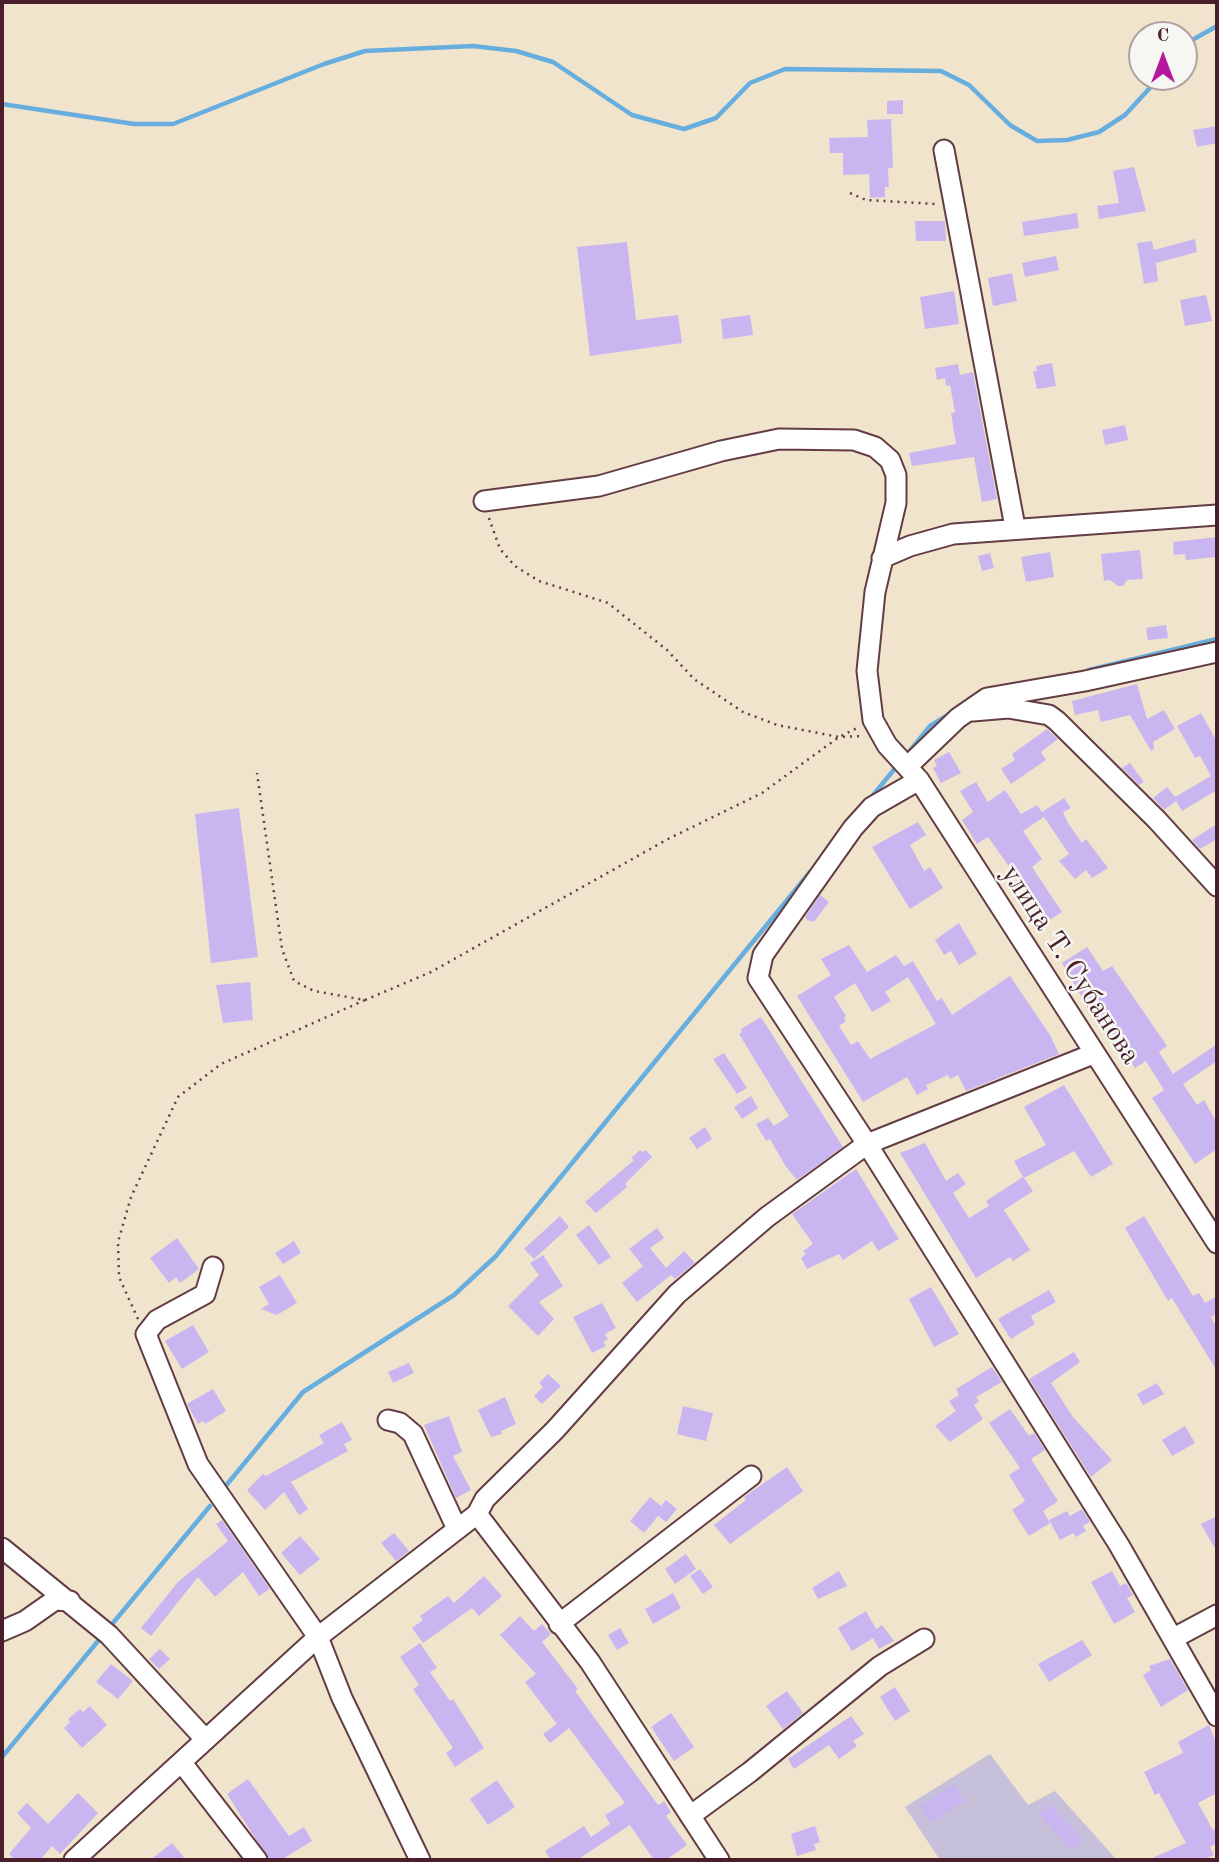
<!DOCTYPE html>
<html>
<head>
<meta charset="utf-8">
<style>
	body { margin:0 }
	#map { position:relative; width:1219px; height:1862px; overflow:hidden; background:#f1e4cd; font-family:"Old Standard TT",serif }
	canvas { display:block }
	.frame { position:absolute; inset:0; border:4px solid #4a1f2b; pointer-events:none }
	.north { position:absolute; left:1128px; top:21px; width:70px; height:70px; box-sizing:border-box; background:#f6f6f2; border:2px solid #b1a0a2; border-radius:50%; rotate:0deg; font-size:19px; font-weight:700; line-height:28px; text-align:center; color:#4a1f2b }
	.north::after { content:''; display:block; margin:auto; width:24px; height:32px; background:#b5179e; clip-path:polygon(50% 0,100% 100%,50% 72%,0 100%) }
</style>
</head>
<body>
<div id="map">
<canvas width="1219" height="1862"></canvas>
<div class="frame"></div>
<div class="north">С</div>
</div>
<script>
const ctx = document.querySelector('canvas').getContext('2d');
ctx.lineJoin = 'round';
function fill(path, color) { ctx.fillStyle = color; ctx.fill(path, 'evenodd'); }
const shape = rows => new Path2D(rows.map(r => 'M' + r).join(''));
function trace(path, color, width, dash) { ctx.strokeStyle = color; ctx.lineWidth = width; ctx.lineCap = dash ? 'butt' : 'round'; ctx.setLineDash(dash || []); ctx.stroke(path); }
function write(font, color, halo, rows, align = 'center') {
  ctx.font = font + ' "Old Standard TT",serif'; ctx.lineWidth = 5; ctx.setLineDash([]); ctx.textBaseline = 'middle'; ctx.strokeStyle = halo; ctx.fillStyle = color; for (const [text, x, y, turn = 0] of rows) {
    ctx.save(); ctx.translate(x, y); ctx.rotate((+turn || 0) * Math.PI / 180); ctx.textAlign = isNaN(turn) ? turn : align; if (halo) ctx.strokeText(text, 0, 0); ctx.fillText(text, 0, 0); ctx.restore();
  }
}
const industrial = shape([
	[990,1754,1028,1805,1055,1791,1117,1860,940,1860,905,1807]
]);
const stream = shape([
	[1184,50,1194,39,1217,26],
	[2,104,134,124,173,124,324,64,365,51,473,46,516,51,553,62,632,115,684,129,716,118,750,83,785,69,941,71,969,85,1010,125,1037,141,1067,140,1099,132,1125,115,1160,77],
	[1089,670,1217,639],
	[905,757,930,726,951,713],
	[869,800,897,766],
	[224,1488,303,1392,454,1295,496,1256,810,872],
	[108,1629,210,1506],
	[2,1757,103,1635]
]);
const building = shape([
	[903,100,903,114,887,114,887,101],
	[891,119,893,168,888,168,889,187,885,187,885,197,870,198,869,174,843,175,843,153,830,153,829,138,868,137,867,120],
	[1217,126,1217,143,1197,147,1193,130],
	[1134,167,1146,211,1099,219,1097,206,1119,203,1113,171],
	[1077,213,1079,228,1024,236,1022,222],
	[915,221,945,221,946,241,916,241],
	[1195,239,1197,252,1156,263,1158,281,1144,284,1137,243,1152,241,1154,250],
	[627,242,636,320,678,315,682,343,590,356,577,247],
	[1056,256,1059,270,1025,277,1022,263],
	[1012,273,1017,301,993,306,988,278],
	[954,291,959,324,925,329,920,297],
	[1206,295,1212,321,1185,326,1180,300],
	[750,315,753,335,723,339,721,319],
	[1052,363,1056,386,1037,389,1033,371,1037,371,1036,366],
	[958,364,960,375,973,372,997,499,982,502,974,457,912,466,909,453,956,444,951,413,955,412,950,385,946,386,945,378,937,380,935,368],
	[1125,425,1128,440,1105,445,1102,430],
	[1217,537,1217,557,1186,560,1185,554,1174,555,1173,542],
	[1140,550,1143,579,1127,580,1123,586,1118,586,1110,580,1104,581,1101,554],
	[1050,552,1054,577,1026,582,1021,557],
	[990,553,994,568,982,571,978,556],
	[1166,625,1168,638,1148,640,1146,628],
	[1137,684,1147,719,1164,710,1175,729,1153,742,1154,749,1151,751,1130,715,1101,722,1098,710,1075,715,1072,701],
	[1201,713,1217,742,1217,790,1182,811,1176,801,1164,810,1153,798,1167,787,1175,797,1211,776,1200,756,1195,758,1177,726],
	[1047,729,1058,739,1041,752,1046,760,1011,784,1001,769,1015,760,1012,754],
	[949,752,961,773,941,783,933,768,937,766,934,760],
	[1130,763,1144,782,1139,785,1122,768],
	[976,782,988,802,1005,790,1021,814,1037,805,1042,812,1064,798,1071,808,1063,812,1068,823,1082,843,1086,839,1108,868,1092,878,1086,870,1075,879,1059,861,1069,854,1044,817,1023,831,1042,859,1032,867,1062,912,1048,921,988,837,977,844,962,820,973,812,960,791],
	[239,808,258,957,211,963,195,814],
	[918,822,926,835,910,845,924,871,930,867,943,888,910,909,872,847],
	[1217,824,1217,839,1200,849,1192,840],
	[820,895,829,902,814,922,807,920,805,917],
	[959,923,977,954,959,965,951,951,944,955,935,940],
	[849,945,867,972,896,955,904,966,913,961,937,1001,942,998,952,1015,1010,976,1050,1035,1059,1054,966,1091,958,1075,950,1079,948,1075,926,1085,928,1089,917,1095,907,1077,863,1102,797,996,831,975,821,959],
	[908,977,936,1024,870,1059,858,1041,851,1045,839,1026,846,1021,844,1018,846,1016,834,997,855,983,872,1012,891,1001,885,992],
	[1087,947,1103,971,1112,966,1167,1046,1159,1052,1173,1074,1217,1044,1217,1061,1183,1084,1197,1105,1204,1100,1217,1123,1217,1149,1195,1164,1152,1098,1164,1090,1146,1061,1135,1068,1123,1051,1128,1048,1122,1035,1115,1038,1098,1013,1093,1017,1062,963],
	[250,982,253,1020,223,1023,216,985],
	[761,1017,843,1147,797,1180,786,1167,770,1139,766,1141,756,1124,768,1118,774,1126,789,1116,739,1034,742,1032,741,1029],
	[724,1053,747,1088,737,1094,713,1059],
	[1064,1085,1113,1164,1091,1177,1074,1151,1024,1178,1033,1191,1004,1210,1030,1250,1013,1261,1010,1257,976,1278,900,1153,925,1143,946,1181,958,1173,966,1184,953,1193,969,1218,989,1206,986,1201,1023,1177,1014,1161,1046,1145,1024,1107],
	[751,1096,758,1108,742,1119,734,1107],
	[705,1127,712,1139,697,1149,689,1138],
	[640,1150,643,1152,646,1150,652,1157,625,1184,627,1187,596,1213,585,1202,634,1160,631,1158],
	[856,1169,899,1239,878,1251,872,1241,843,1260,839,1254,807,1269,801,1258,806,1254,803,1251,813,1244,792,1214],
	[560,1216,569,1227,534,1259,524,1249],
	[1144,1216,1193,1296,1199,1293,1205,1303,1217,1296,1217,1314,1211,1317,1217,1328,1217,1371,1172,1298,1168,1301,1125,1228],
	[589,1225,611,1257,599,1265,576,1235],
	[657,1228,664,1238,650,1248,666,1268,684,1251,695,1263,675,1279,671,1275,637,1302,622,1283,643,1266,629,1249],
	[177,1238,199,1269,180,1283,176,1277,169,1283,150,1258],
	[294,1241,301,1253,283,1264,275,1253],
	[543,1255,563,1286,539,1302,554,1319,538,1336,508,1306,539,1275,530,1263],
	[280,1275,297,1303,277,1315,261,1309,269,1304,259,1287],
	[931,1287,959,1334,934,1347,909,1299],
	[1049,1290,1056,1302,1031,1316,1035,1324,1011,1339,998,1319],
	[602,1303,616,1328,605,1334,608,1339,603,1342,606,1346,592,1353,573,1317],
	[193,1325,209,1352,182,1369,165,1341],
	[1074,1352,1080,1362,1051,1383,1073,1417,1112,1460,1091,1477,1029,1379],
	[409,1363,414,1373,393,1383,388,1372],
	[992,1367,1002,1382,976,1397,979,1401,974,1405,983,1419,950,1442,935,1426,956,1411,949,1401,959,1395,956,1389],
	[548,1374,561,1386,542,1404,534,1396,543,1387,539,1383],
	[1157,1383,1164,1394,1143,1405,1137,1394],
	[213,1389,226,1411,205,1424,203,1421,198,1424,187,1404],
	[505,1397,516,1424,501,1431,502,1434,491,1437,478,1410],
	[683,1406,713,1413,706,1441,677,1434],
	[1010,1409,1029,1436,1034,1433,1045,1450,1031,1459,1058,1501,1043,1511,1050,1523,1029,1536,1012,1510,1025,1501,1009,1475,1020,1468,989,1423],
	[449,1416,462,1452,453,1456,471,1490,456,1498,424,1425],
	[342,1422,352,1440,344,1444,348,1451,291,1482,308,1509,299,1515,284,1492,265,1510,247,1490,263,1474,266,1476,324,1443,319,1435],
	[1185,1426,1195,1443,1172,1456,1162,1440],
	[787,1467,803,1491,730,1544,714,1525,746,1500,744,1497],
	[650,1497,661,1506,666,1500,677,1509,666,1522,658,1516,644,1533,630,1521],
	[1082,1509,1090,1522,1083,1526,1086,1531,1076,1537,1073,1533,1060,1540,1049,1520,1067,1511,1070,1516],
	[1217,1516,1217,1552,1201,1524],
	[222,1520,270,1589,259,1596,243,1572,215,1597,198,1577,151,1636,141,1628,178,1582,228,1541,216,1524],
	[394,1533,409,1551,396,1561,381,1543],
	[300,1536,320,1559,300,1575,281,1553],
	[686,1554,696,1569,675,1584,665,1569],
	[700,1569,713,1587,703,1594,690,1576],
	[839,1571,847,1586,818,1599,812,1588],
	[1112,1571,1120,1586,1126,1583,1133,1595,1127,1598,1135,1612,1114,1624,1091,1582],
	[484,1576,502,1596,479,1616,472,1608,423,1643,412,1628,423,1620,420,1616,448,1596,454,1603],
	[673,1593,681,1608,653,1624,645,1609],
	[866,1611,876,1629,882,1625,894,1641,879,1649,873,1638,852,1651,838,1628],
	[520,1616,534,1631,542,1624,551,1634,542,1642,578,1689,575,1691,658,1805,664,1801,671,1812,666,1816,687,1845,666,1860,654,1860,630,1825,577,1860,551,1860,545,1851,584,1826,591,1837,610,1824,605,1815,625,1803,569,1728,550,1743,543,1734,557,1724,525,1682,536,1674,500,1635],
	[620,1628,629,1643,617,1650,608,1635],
	[1082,1640,1092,1655,1049,1682,1038,1664],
	[420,1643,437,1668,430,1672,450,1701,453,1699,484,1748,455,1767,446,1753,453,1748,413,1689,419,1685,400,1657],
	[160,1649,170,1659,159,1669,149,1659],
	[1170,1659,1188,1690,1161,1707,1143,1675,1151,1670,1149,1666],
	[111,1664,133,1681,118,1699,96,1682],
	[895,1687,910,1711,895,1721,880,1697],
	[787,1691,803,1713,783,1729,766,1706],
	[90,1706,107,1725,82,1748,64,1728,70,1722,68,1719,80,1709,83,1712],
	[671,1713,694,1747,674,1761,651,1727],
	[851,1716,864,1734,853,1741,857,1746,839,1759,829,1745,794,1769,788,1759],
	[1209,1725,1217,1745,1217,1793,1198,1803,1213,1830,1217,1828,1217,1843,1210,1847,1214,1855,1202,1860,1148,1860,1186,1843,1159,1793,1155,1795,1144,1772,1183,1753,1178,1742],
	[248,1779,289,1836,304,1827,312,1841,281,1860,269,1860,227,1794],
	[497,1780,515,1807,488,1825,470,1799],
	[954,1784,965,1801,931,1823,920,1806],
	[78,1793,98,1813,60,1854,52,1846,40,1860,15,1860,9,1854,31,1828,17,1813,27,1803,48,1824],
	[1051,1804,1082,1840,1071,1850,1039,1814],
	[815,1826,820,1842,814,1844,816,1850,797,1856,791,1834],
	[172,1843,186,1860,150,1860]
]);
const path = shape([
	[850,193,866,200,936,204],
	[489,518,500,549,515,566,539,581,608,603,667,650,694,679,743,712,777,725,839,737,864,736],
	[365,1000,431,972,668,839,762,793,839,737,857,728],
	[138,1319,119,1277,118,1242,131,1197,178,1097,221,1064,365,1000,314,991,294,981,282,949,257,773]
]);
const minor = shape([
	[944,150,1015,527],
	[484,501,599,486,721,451,779,439,854,440,875,447,890,460,896,475,896,503,875,592,867,671,873,720,887,745,919,780,1217,1243],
	[882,558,910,546,953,534,1217,515],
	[973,711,1008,708,1049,715,1057,721,1157,820,1217,886],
	[908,766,958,718,987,698,1085,681,1217,652],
	[919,780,872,807,853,828,763,955,758,978,867,1144,1119,1545,1217,1716],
	[213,1267,205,1294,157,1320,146,1334,198,1464,318,1637,342,1698,420,1860],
	[388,1420,400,1423,413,1434,457,1529],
	[477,1514,590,1662,719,1860],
	[2,1548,109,1635,205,1739],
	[559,1624,751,1476],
	[2,1631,25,1621,55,1600,70,1601],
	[1174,1638,1217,1615],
	[182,1763,257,1860],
	[690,1816,750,1772,880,1666,924,1639],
	[74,1860,318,1637,477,1514,485,1499,555,1430,677,1294,767,1217,867,1144,1093,1054]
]);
const streetNames = [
	["улица Т. Субанова",1070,965,57]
];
fill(industrial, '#c6c0da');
trace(stream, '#67aede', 4.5);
fill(building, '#c9b6f0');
trace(minor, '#633d43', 23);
trace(path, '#633d43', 2.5, [2, 5]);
trace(minor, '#fff', 19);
write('28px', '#4a1f2b', '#f6f6f2', streetNames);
</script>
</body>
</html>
